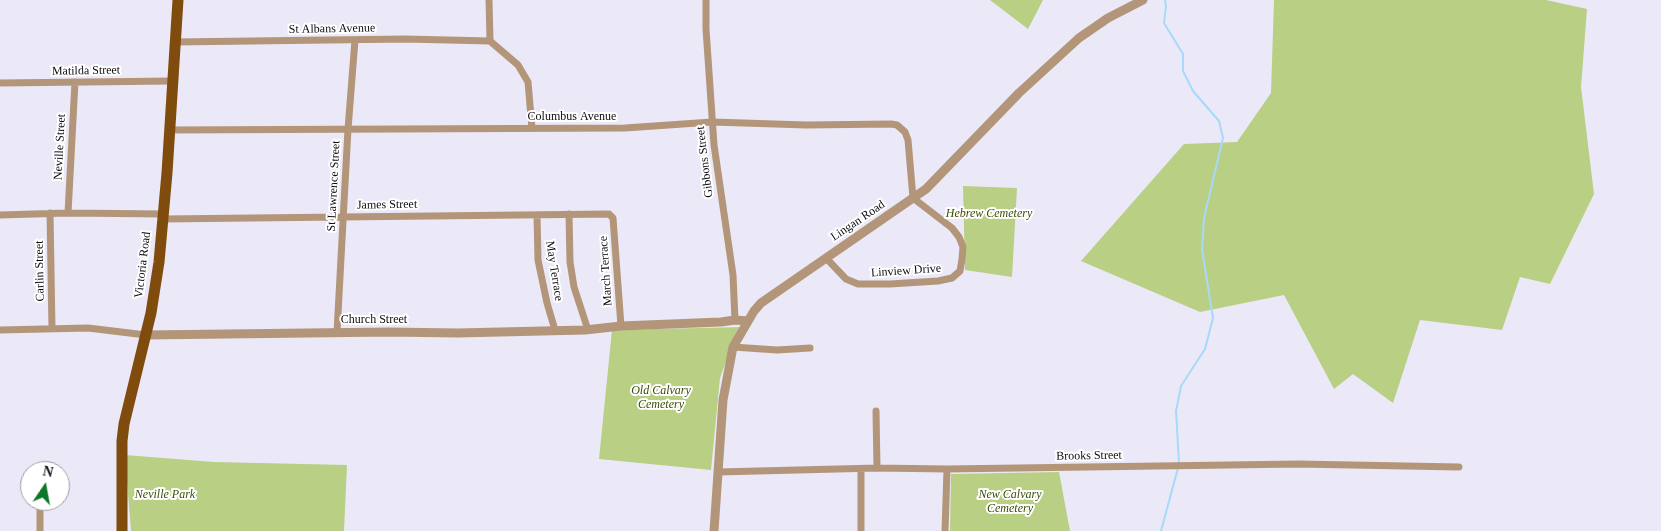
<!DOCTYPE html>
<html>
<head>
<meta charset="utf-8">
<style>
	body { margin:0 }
	#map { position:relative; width:1661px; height:531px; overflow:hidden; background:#ebe9f8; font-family:Georgia,serif }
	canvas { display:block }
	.north { position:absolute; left:20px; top:461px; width:50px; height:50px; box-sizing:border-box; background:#fff; border:1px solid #9e9ea0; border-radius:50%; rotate:12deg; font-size:14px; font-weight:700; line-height:20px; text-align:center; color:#0d0c11 }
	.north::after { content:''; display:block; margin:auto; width:18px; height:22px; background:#0c7629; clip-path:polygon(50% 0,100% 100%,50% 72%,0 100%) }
</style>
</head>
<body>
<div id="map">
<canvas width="1661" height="531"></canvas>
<div class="north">N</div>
</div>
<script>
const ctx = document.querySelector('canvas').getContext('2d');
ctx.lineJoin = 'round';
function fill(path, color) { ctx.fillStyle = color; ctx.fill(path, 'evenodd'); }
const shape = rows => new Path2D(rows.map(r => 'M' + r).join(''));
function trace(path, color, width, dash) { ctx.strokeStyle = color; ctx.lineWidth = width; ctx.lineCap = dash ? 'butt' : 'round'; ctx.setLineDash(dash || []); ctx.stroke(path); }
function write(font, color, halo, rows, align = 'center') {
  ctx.font = font + ' Georgia,serif'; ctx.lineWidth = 4; ctx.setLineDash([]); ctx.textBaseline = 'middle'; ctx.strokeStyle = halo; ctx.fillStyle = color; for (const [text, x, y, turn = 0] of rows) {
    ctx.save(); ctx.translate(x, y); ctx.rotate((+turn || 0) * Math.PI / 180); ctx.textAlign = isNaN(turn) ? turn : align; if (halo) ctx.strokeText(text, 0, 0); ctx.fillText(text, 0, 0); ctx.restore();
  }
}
const green = shape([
	[990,0,1043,0,1028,29],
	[1274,0,1546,0,1587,9,1581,87,1594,194,1550,284,1520,277,1502,330,1420,320,1393,403,1353,374,1334,389,1284,295,1200,312,1081,261,1184,144,1237,142,1271,93],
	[963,186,1017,188,1012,277,965,270],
	[744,327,731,348,720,378,711,470,599,459,612,330],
	[125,455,214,462,347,465,344,531,131,531],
	[1059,472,1070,531,950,531,951,474]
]);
const stream = shape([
	[1165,0,1166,6,1164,23,1183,54,1183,71,1193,91,1219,121,1223,138,1204,218,1202,250,1213,318,1205,349,1181,386,1176,411,1179,463],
	[1161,531,1178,468]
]);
const minor = shape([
	[489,0,490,41],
	[706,0,706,29,714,145,733,275,735,320],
	[490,41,518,65,528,82,532,128],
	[175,42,405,39,490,41],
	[0,83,172,81],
	[169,130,625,128,712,122,806,125,891,124,897,125,905,132,908,140,913,198,952,228,959,237,963,247,962,259,960,271,952,278,938,281,890,284,858,284,846,279,826,258],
	[50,213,52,329],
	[68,213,75,82],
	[569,214,570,262,574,287,588,330],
	[0,215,68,213,163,214],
	[537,215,538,260,547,303,555,330],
	[163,219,609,214,613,218,621,326],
	[0,330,88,328,146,335],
	[337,332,348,129,355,40],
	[733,347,777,350,810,348],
	[876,411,877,468],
	[861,469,861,531],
	[718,472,877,468,947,469,1298,464,1459,467],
	[40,531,40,501],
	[945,531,947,469]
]);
const tertiary = shape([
	[146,335,389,332,458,333,585,330,621,326,721,322,735,320,748,321],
	[714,531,723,400,733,347,754,311,761,303,926,189,1019,93,1079,38,1108,18,1143,0]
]);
const primary = shape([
	[122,531,122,441,124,424,151,313,159,262,167,173,178,0]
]);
const streetNames = [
	["St Albans Avenue",332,29,-1],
	["Matilda Street",86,71,-1],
	["Columbus Avenue",572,117],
	["Neville Street",60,147,-87],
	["Gibbons Street",705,162,-97],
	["St Lawrence Street",334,186,-87],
	["James Street",387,205,-1],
	["Lingan Road",858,221,-34],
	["Victoria Road",143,265,-83],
	["Carlin Street",40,271,-91],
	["May Terrace",554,271,81],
	["March Terrace",606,271,-94],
	["Linview Drive",906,271,-4],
	["Church Street",374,320],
	["Brooks Street",1089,456,-1]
];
const parkNames = [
	["Hebrew Cemetery",989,214],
	["Old Calvary",661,391],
	["Cemetery",661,405],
	["Neville Park",165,495],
	["New Calvary",1010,495],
	["Cemetery",1010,509]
];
fill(green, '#b8cf84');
trace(stream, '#a6d9fa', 2);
trace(minor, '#b3957a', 7);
trace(tertiary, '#b3957a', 9);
trace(primary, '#804c0d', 11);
write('12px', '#0d0c11', '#fff', streetNames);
write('italic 12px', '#3b4a07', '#fff', parkNames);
</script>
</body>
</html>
